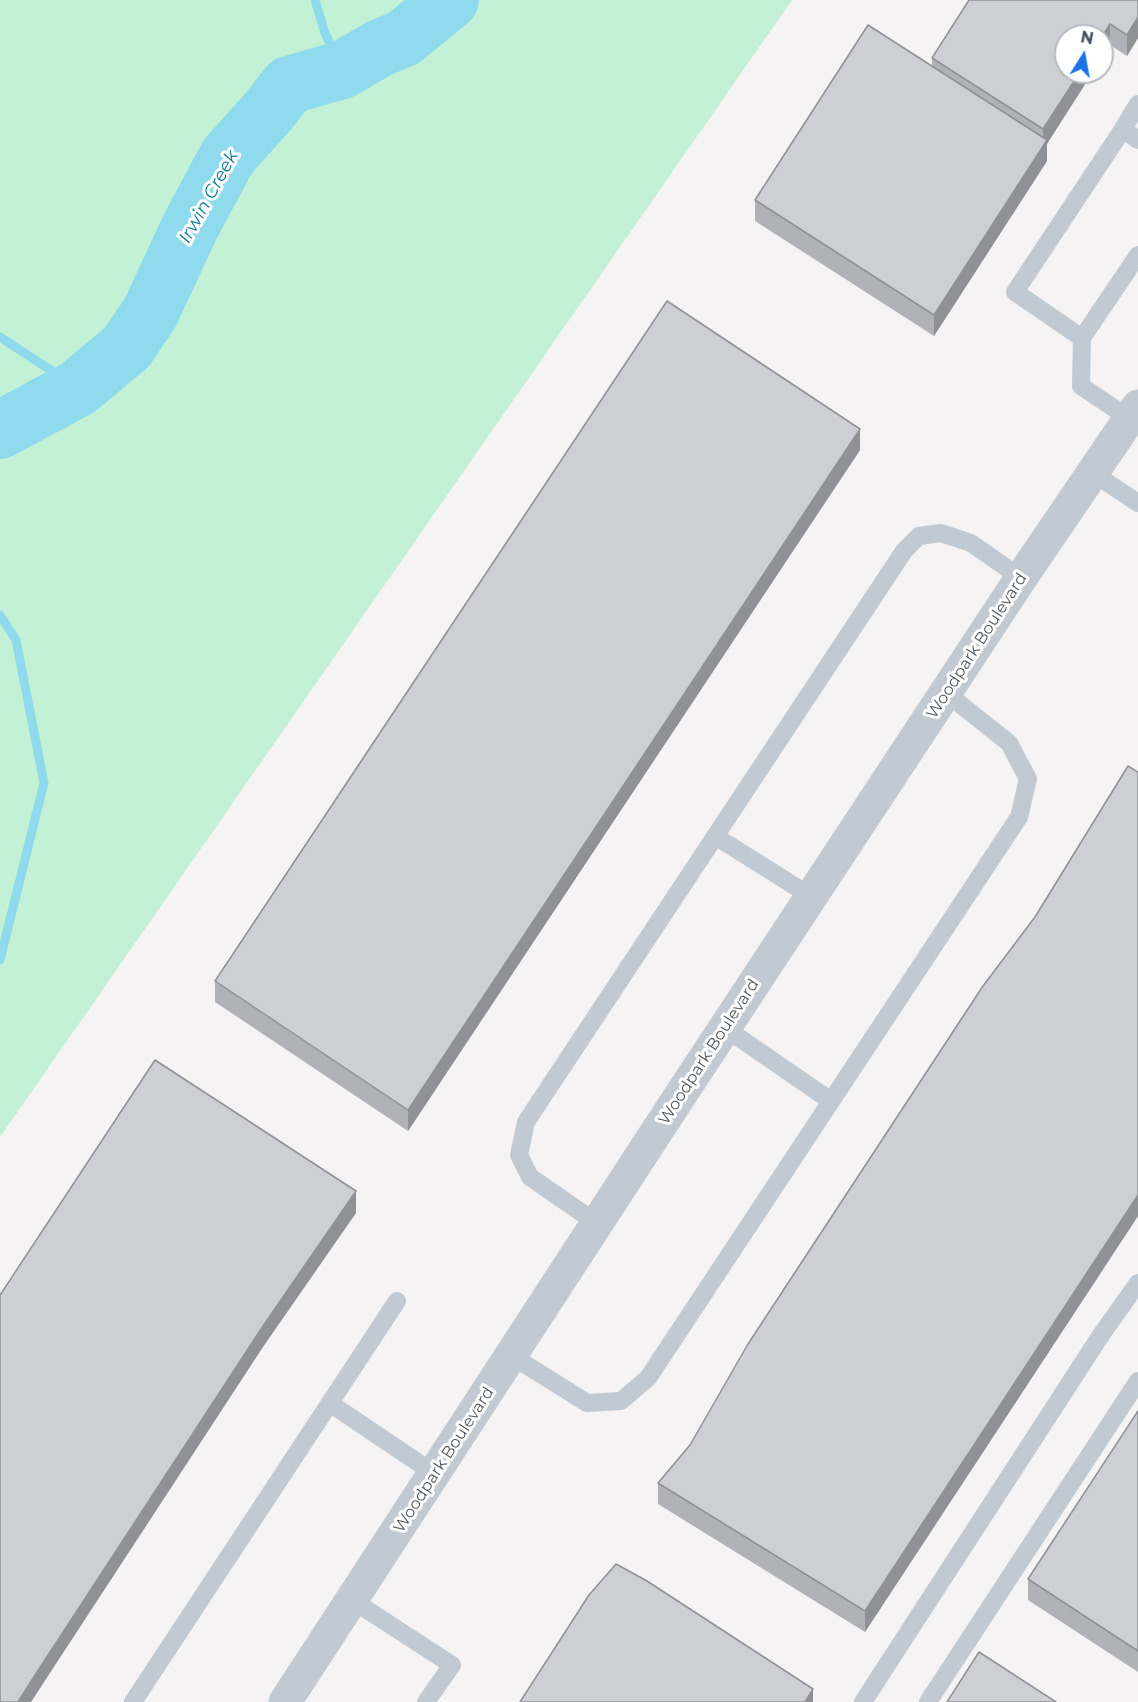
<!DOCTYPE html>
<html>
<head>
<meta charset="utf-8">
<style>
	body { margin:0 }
	#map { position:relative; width:1138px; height:1702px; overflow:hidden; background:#f5f3f3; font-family:Montserrat,sans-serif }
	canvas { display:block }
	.north { position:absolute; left:1054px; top:24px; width:60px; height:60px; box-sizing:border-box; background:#fff; border:2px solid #b7bbc0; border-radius:50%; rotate:11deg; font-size:16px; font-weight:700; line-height:24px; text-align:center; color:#4a5661 }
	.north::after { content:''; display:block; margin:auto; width:21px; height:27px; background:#1a73e8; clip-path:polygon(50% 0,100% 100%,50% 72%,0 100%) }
</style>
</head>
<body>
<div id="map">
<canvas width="1138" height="1702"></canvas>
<div class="north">N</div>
</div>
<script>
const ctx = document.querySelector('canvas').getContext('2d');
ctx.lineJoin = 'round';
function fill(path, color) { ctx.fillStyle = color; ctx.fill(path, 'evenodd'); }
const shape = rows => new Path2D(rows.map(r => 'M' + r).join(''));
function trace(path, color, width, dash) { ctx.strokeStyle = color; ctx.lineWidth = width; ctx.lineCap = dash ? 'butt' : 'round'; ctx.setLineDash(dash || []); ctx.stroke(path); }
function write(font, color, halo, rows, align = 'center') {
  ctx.font = font + ' Montserrat,sans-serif'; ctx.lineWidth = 6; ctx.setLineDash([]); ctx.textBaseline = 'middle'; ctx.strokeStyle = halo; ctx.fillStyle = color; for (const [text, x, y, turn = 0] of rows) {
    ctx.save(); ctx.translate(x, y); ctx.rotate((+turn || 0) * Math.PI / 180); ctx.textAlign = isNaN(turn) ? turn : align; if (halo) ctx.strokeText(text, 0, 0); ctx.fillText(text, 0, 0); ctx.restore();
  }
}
const green = shape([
	[0,0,792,0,0,1137]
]);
const stream = shape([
	[315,0,325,33,342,70],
	[0,337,78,388],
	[0,615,16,640,44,783,0,960]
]);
const river = shape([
	[0,430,78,388,127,347,150,313,190,227,228,156,267,113,289,85,342,70,380,48,404,38,450,0]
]);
const service = shape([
	[1123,129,1138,104],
	[1082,338,1015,292,1123,129,1138,140],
	[1130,419,1081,386,1082,338,1138,255],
	[1093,473,1138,503],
	[715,836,812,897],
	[725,1028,831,1101],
	[598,1224,530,1177,519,1155,526,1122,904,551,919,536,941,533,971,543,1021,578],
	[512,1356,587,1403,621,1401,648,1378,1019,817,1028,779,1009,743,946,693],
	[331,1404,435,1474],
	[352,1600,452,1665,426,1702],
	[133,1702,397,1301],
	[863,1702,1101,1335,1138,1283],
	[928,1702,1138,1381]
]);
const minor = shape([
	[285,1702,672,1108,1021,578,1138,406]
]);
const wall = shape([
	[1138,0,1138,38,1127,56,1110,45,1102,58,1102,36,1047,144,1047,161,934,336,755,221,755,200,932,66,932,58],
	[860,450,408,1131,215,1002,215,981],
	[1138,772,1138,1216,865,1632,658,1504,658,1483,690,1445,1035,917],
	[1138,1411,1138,1672,1028,1600,1028,1579]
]);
const shadedWall = shape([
	[1138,17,1138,38,1127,56,1127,35],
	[1110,24,1110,45,1102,58,1102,37],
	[1080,72,1093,72,1047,144,1047,161,934,336,934,315,1043,146,1043,129],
	[860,429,860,450,408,1131,408,1110],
	[356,1191,356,1213,263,1347,31,1702,18,1702,37,1672,263,1326],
	[1138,1195,1138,1216,865,1632,865,1611],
	[813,1689,813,1702,805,1702]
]);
const building = shape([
	[969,0,1138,0,1138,17,1127,35,1110,24,1102,37,1102,36,1066,36,1066,72,1080,72,1043,129,932,58,969,0],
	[868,25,1047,140,934,315,755,200,868,25],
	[667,301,860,429,408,1110,215,981,667,301],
	[1128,766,1138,772,1138,1195,865,1611,658,1483,690,1445,748,1344,983,986,1035,917,1128,766],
	[155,1060,356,1191,263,1326,37,1672,18,1702,0,1702,0,1295,155,1060],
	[1138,1411,1138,1651,1028,1579,1138,1411],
	[616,1564,647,1581,813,1689,805,1702,520,1702,589,1595,616,1564],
	[979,1652,1056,1702,947,1702,979,1652]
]);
const streetNames = [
	["Woodpark Boulevard",977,646,-57],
	["Woodpark Boulevard",709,1052,-57],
	["Woodpark Boulevard",444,1460,-57]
];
const waterNames = [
	["Irwin Creek",209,197,-61]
];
fill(green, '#c3f1d5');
trace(stream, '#90daee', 9);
trace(river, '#90daee', 58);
trace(service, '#c1cad2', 18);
trace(minor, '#c1cad2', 33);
fill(wall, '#b0b2b7');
fill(shadedWall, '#909195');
fill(building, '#cdcfd5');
trace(building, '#909195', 1.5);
write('16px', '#4a5661', '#fff', streetNames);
write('italic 18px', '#0c7c9b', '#fff', waterNames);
</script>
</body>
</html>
